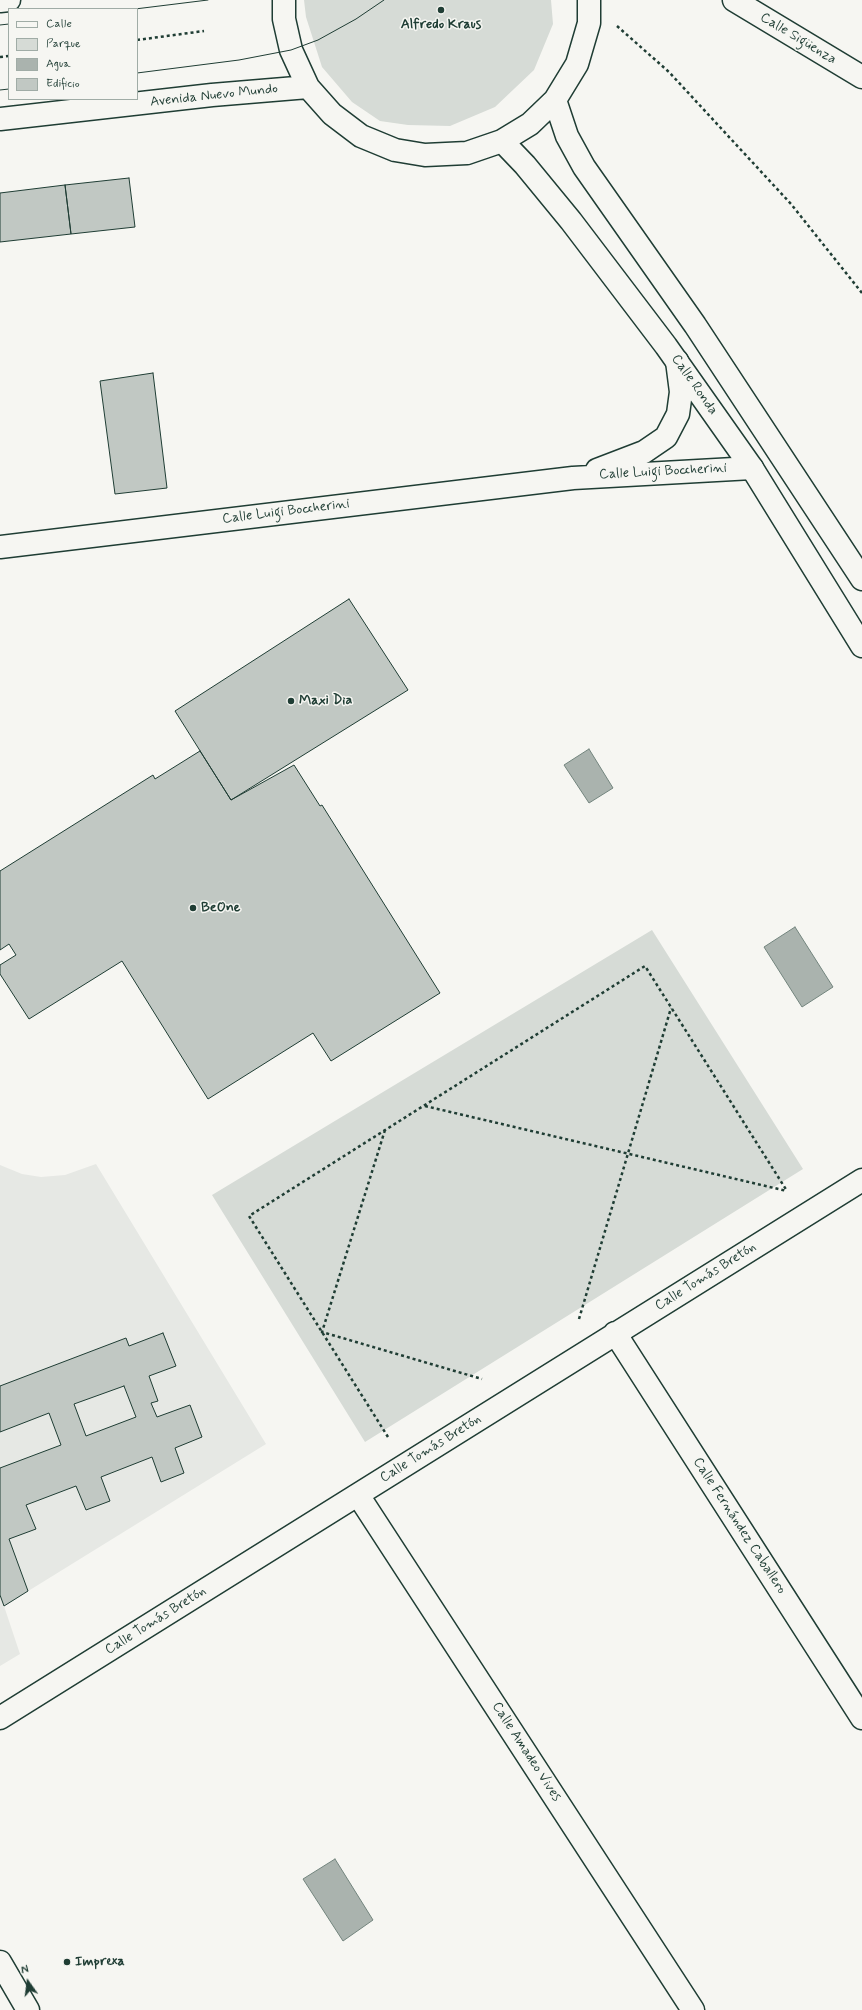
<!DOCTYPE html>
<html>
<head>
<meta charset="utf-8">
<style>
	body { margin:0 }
	#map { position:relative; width:862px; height:2010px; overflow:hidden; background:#f6f6f2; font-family:Mynerve,sans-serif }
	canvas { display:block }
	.legend { position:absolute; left:8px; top:8px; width:130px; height:92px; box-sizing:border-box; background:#f6f6f2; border:1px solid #a0aca6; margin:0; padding:5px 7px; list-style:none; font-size:12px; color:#1f3d34 }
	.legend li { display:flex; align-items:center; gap:8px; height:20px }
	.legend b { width:20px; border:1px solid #a0aca6 }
	.north { position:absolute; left:8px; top:1962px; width:40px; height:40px; -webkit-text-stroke:3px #f6f6f2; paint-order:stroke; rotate:346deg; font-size:11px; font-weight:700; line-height:16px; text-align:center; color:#1f3d34 }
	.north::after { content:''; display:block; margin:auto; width:14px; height:18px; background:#1f3d34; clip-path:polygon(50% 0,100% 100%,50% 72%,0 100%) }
</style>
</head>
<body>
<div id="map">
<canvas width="862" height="2010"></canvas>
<ul class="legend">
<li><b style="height:5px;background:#f6f6f2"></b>Calle</li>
<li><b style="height:11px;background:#d6dbd6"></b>Parque</li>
<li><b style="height:11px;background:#aab3ae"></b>Agua</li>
<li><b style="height:11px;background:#c1c8c3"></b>Edificio</li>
</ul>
<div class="north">N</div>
</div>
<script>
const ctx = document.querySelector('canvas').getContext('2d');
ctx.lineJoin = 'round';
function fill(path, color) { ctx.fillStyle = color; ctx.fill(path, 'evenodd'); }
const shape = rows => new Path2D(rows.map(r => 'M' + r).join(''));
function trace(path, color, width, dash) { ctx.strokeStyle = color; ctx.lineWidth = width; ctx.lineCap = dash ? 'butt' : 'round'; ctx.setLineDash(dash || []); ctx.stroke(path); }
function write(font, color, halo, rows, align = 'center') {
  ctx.font = font + ' Mynerve,sans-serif'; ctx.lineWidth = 3; ctx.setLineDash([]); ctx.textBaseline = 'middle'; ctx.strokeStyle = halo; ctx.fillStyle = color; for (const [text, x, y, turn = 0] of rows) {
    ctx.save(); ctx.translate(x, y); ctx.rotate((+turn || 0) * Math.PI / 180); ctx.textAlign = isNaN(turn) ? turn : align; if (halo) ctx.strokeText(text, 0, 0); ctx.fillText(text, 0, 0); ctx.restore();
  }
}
const built = shape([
	[96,1164,266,1444,4,1606,20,1654,0,1666,0,1165,22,1174,41,1177,65,1175]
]);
const green = shape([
	[304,0,551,0,553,24,534,70,495,107,450,126,408,125,380,121,352,102,322,67,306,17],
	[652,930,803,1169,365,1442,212,1195]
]);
const water = shape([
	[589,749,613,788,589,803,564,765,589,749],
	[795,927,833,987,802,1007,764,947,795,927],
	[335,1859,373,1920,343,1941,303,1879,335,1859]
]);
const building = shape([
	[129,178,135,227,71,234,65,185,129,178],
	[65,185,71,234,0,242,0,193,65,185],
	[153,373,167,488,115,494,100,381,153,373],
	[349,599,408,690,231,800,175,711,349,599],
	[200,751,231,800,294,765,320,806,322,805,440,993,331,1061,313,1033,208,1099,122,961,29,1019,0,974,0,965,16,955,9,944,0,950,0,871,153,775,155,779,200,751],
	[163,1333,176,1366,149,1376,158,1401,151,1403,157,1417,190,1405,202,1437,175,1448,184,1473,161,1482,152,1457,101,1477,110,1501,86,1510,76,1486,26,1505,36,1529,9,1539,28,1591,4,1606,0,1595,0,1468,61,1445,49,1413,0,1432,0,1386,126,1338,129,1346,163,1333],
	[124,1386,136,1417,86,1436,74,1404,124,1386]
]);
const path = shape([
	[617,26,669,72,791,204,862,293],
	[137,40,204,31],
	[0,57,9,56],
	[425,1106,787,1191],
	[385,1130,322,1332,482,1379],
	[579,1319,671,1008],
	[388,1437,249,1216,645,966,787,1191]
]);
const minor = shape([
	[734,0,862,77],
	[597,470,644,452,666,437,678,414,681,392,677,361],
	[0,547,573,478,752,468],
	[615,1333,862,1718],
	[358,1495,693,2010],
	[0,1718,862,1180],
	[0,1962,28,2010]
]);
const tertiary = shape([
	[284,0,284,19,291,50,308,87,332,114,361,136,395,150,425,155,467,153,502,141,530,124,555,100,577,64,589,23,589,0],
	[0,1,9,0],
	[555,100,567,136,584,167,695,325,862,579],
	[0,119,212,95,308,87],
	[502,141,525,165,571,221,666,346,752,468,862,646]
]);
const tram = shape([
	[135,9,208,0],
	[0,25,9,24],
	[137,73,239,60,291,50,318,40,356,19,384,0],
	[0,90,9,89]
]);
const markers = [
	[441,10,4,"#1f3d34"],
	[291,701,4,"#1f3d34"],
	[193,908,4,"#1f3d34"],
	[67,1962,4,"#1f3d34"]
];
const poiNames = [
	["Alfredo Kraus",441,25,"center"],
	["Maxi Dia",299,701],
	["BeOne",201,908],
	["Imprexa",75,1962]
];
const streetNames = [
	["Calle Sigüenza",798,39,31],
	["Avenida Nuevo Mundo",214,96,-6],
	["Calle Ronda",694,385,55],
	["Calle Luigi Boccherini",663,472,-3],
	["Calle Luigi Boccherini",286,512,-7],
	["Calle Tomás Bretón",706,1277,-32],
	["Calle Tomás Bretón",431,1449,-32],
	["Calle Fernández Caballero",739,1526,57],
	["Calle Tomás Bretón",156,1621,-32],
	["Calle Amadeo Vives",526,1752,57]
];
fill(built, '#e6e8e4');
fill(green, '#d6dbd6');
fill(water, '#aab3ae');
trace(water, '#72847d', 1);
fill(building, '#c1c8c3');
trace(building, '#1f3d34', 1);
trace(minor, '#1f3d34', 25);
trace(tertiary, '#1f3d34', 25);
trace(path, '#1f3d34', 2.5, [3, 3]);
trace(minor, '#f6f6f2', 22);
trace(tertiary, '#f6f6f2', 22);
trace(tram, '#1f3d34', 1);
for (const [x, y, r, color] of markers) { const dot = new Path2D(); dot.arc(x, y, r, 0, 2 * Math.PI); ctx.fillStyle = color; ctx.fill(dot); trace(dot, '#f6f6f2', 1.5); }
write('bold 14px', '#1f3d34', '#f6f6f2', poiNames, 'left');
write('14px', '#1f3d34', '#f6f6f2', streetNames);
</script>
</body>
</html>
